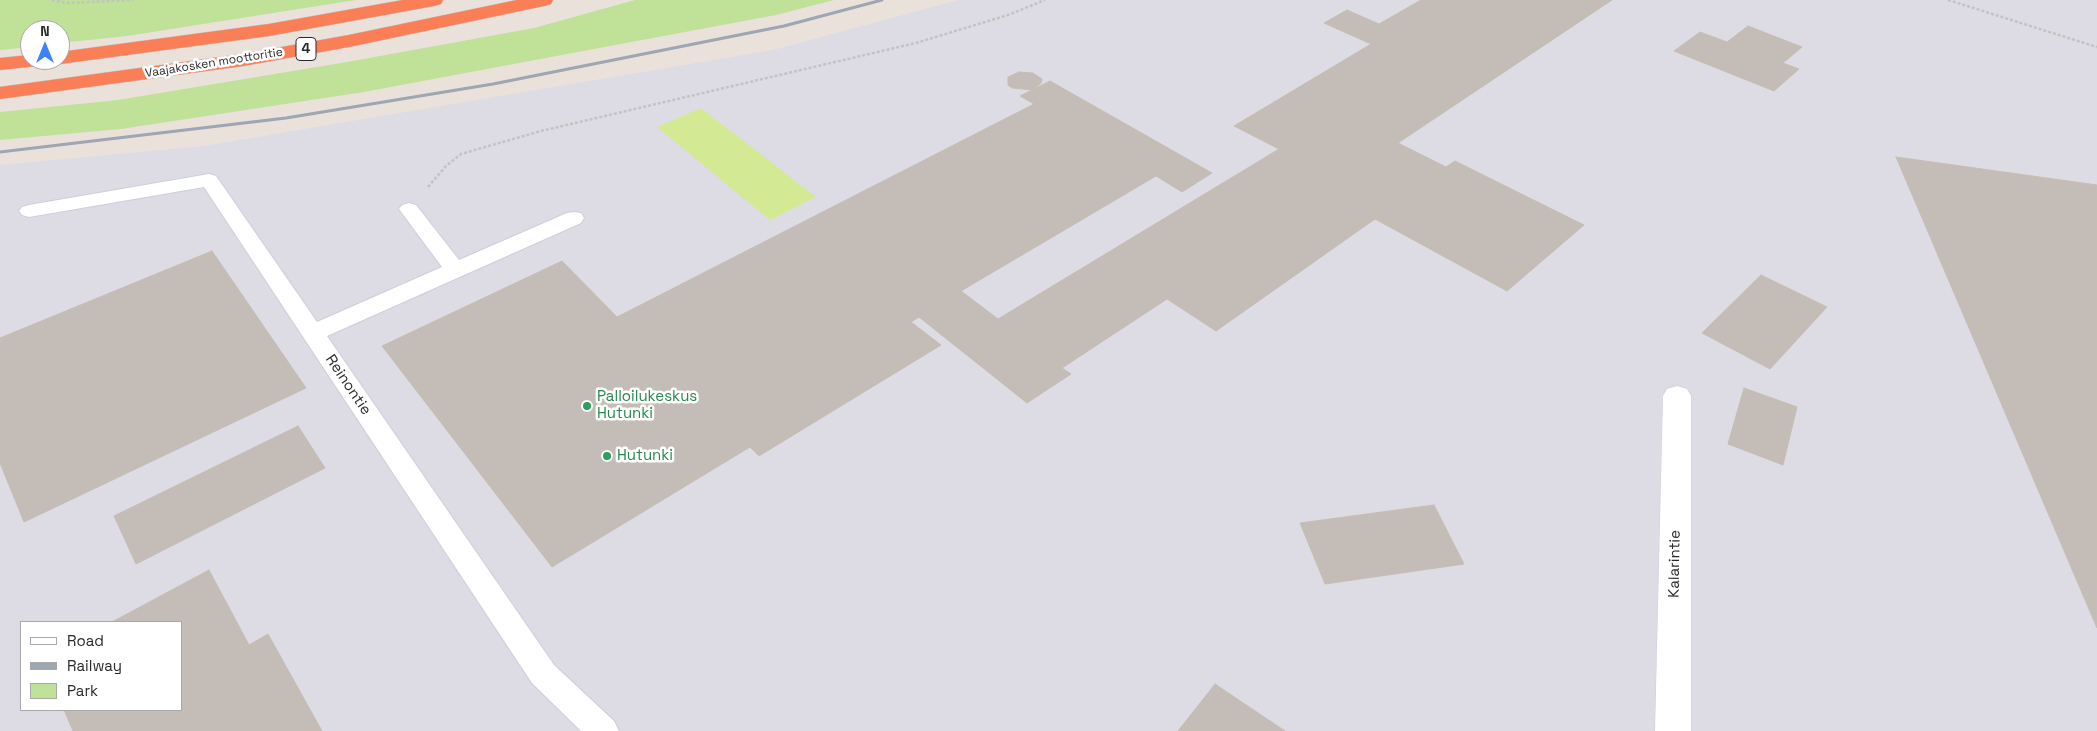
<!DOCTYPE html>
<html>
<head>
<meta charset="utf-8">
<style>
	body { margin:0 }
	#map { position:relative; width:2097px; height:731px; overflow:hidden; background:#ebe1db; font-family:"Space Grotesk",sans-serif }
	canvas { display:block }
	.legend { position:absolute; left:20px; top:621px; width:162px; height:90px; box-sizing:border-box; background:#fff; border:1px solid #a9a9a9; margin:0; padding:6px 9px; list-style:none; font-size:15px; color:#292929 }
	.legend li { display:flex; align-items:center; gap:10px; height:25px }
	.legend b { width:25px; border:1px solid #a9a9a9 }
	.north { position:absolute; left:20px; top:20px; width:50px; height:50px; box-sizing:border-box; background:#fff; border:1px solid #a9a9a9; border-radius:50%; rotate:0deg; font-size:14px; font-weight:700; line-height:20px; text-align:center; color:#292929 }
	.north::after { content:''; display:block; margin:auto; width:18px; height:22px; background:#3d82f7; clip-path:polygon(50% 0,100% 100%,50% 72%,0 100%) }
</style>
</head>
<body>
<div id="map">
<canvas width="2097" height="731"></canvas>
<ul class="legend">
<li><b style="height:6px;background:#fff"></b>Road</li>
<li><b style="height:6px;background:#9ea5b3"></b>Railway</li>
<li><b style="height:14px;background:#bfe198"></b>Park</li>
</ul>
<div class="north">N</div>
</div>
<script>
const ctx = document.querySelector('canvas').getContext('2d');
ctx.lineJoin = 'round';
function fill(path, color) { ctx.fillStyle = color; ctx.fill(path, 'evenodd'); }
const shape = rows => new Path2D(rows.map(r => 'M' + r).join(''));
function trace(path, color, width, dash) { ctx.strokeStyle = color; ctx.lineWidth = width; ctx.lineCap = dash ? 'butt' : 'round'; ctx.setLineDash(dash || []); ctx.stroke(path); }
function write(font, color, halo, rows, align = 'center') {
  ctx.font = font + ' "Space Grotesk",sans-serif'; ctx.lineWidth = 5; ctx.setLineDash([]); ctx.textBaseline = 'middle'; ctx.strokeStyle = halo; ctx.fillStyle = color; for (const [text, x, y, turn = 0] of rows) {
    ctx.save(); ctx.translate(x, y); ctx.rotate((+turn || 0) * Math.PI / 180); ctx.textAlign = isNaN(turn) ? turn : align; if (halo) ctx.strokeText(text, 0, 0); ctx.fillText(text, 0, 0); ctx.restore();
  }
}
const industrial = shape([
	[958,0,2097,0,2097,731,0,731,0,165,203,146,773,50],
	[21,622,181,622,181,710,21,710]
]);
const green = shape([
	[0,0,356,0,127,36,60,43,60,30,30,30,30,47,0,50],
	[635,0,834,0,776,15,364,92,121,129,0,140,0,112,118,100,347,62,534,28]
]);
const pitch = shape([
	[701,108,816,197,770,220,657,127]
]);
const building = shape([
	[1421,0,1612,0,1398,143,1446,167,1455,161,1584,225,1507,291,1375,219,1216,331,1167,299,1062,368,1071,374,1027,403,919,317,911,322,941,345,759,456,750,447,552,567,382,346,562,261,617,317,1034,104,1020,96,1050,81,1212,173,1182,192,1156,176,961,291,998,319,1279,149,1234,126,1371,44,1324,23,1347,10,1379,24,1421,0],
	[1748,26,1802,47,1783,63,1799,69,1774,91,1674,51,1700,32,1727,42,1748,26],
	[1019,72,1033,73,1042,79,1041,83,1033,90,1012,88,1008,85,1008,77,1019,72],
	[1896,157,2097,185,2097,628,1896,157],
	[212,251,306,388,24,522,0,463,0,338,212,251],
	[1761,275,1827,307,1770,369,1702,333,1761,275],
	[1744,388,1797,407,1783,465,1728,444,1744,388],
	[298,426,325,468,136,564,114,516,298,426],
	[1434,505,1464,564,1325,584,1300,523,1434,505],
	[209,570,249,645,268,634,322,731,73,731,64,710,181,710,181,622,112,622,209,570],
	[1215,684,1285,731,1178,731,1215,684]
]);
const path = shape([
	[52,0,66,3,133,0],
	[1948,0,2097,47],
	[428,187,446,166,461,154,541,131,916,43,1008,15,1045,0]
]);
const lane = shape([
	[209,174,216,176,317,322,442,267,399,209,402,205,409,203,416,205,459,260,567,213,574,212,581,213,584,218,581,223,327,336,554,665,614,721,619,731,581,731,532,683,204,187,29,217,22,215,19,211,22,207,29,205,209,174]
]);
const street = shape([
	[1677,386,1687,389,1691,396,1691,731,1655,731,1663,396,1667,389,1677,386]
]);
const highway = shape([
	[403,0,443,0,441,4,434,6,269,36,60,64,51,60,60,60,60,52,269,24,403,0],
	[517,0,553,0,551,4,544,6,349,47,243,66,0,99,0,87,243,54,349,35,517,0],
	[30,55,30,60,47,60,44,64,37,66,0,70,0,58,30,55]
]);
const rail = shape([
	[0,152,286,118,493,84,784,26,882,0]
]);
const markers = [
	[587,406,5,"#2e9e5b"],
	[607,456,5,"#2e9e5b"]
];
const farStreetnames = [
	["Vaajakosken moottoritie",214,63,-9]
];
const shields = [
	[306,49,20]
];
const shieldNames = [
	["4",306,49]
];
const streetNames = [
	["Reinontie",348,385,56],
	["Kalarintie",1675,564,-89]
];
const leisureNames = [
	["Palloilukeskus",597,397],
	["Hutunki",597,414],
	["Hutunki",617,456]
];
fill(industrial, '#dddce4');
fill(green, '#bfe198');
fill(pitch, '#d4e994');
fill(building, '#c4bdb7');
trace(building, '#c7bdb5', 1);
trace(lane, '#cad0db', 2);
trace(street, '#cad0db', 1);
trace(highway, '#c3c3c3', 1);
trace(path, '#c3c3c3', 2.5, [3, 2]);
fill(lane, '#fff');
fill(street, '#fff');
fill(highway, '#fb7f56');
trace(rail, '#9ea5b3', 3);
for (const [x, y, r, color] of markers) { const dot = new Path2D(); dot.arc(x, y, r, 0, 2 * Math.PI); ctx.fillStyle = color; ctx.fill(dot); trace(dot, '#fff', 2); }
write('12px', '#292929', '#fff', farStreetnames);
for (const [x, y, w] of shields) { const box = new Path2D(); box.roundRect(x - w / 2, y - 11.5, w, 23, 4); ctx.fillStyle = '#fff'; ctx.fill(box); trace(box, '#292929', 1); }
write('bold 14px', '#292929', null, shieldNames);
write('15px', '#292929', '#fff', streetNames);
write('15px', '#27864d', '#fff', leisureNames, 'left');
</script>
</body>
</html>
